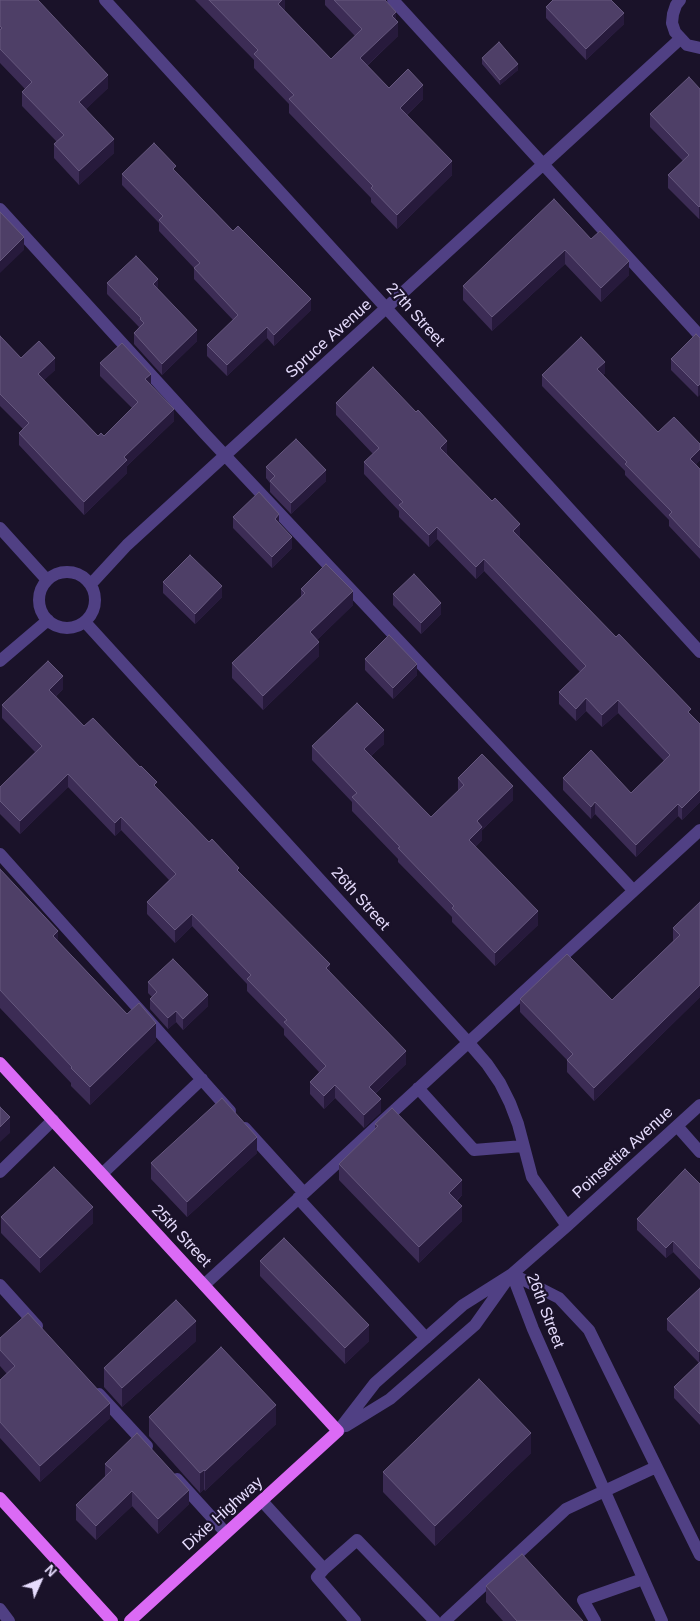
<!DOCTYPE html>
<html>
<head>
<meta charset="utf-8">
<style>
	body { margin:0 }
	#map { position:relative; width:700px; height:1621px; overflow:hidden; background:#1a1229; font-family:Arial,sans-serif }
	canvas { display:block }
	.north { position:absolute; left:15px; top:1556px; width:50px; height:50px; -webkit-text-stroke:4px #1a1229; paint-order:stroke; rotate:46deg; font-size:14px; font-weight:700; line-height:20px; text-align:center; color:#e6dcfd }
	.north::after { content:''; display:block; margin:auto; width:18px; height:22px; background:#e6dcfd; clip-path:polygon(50% 0,100% 100%,50% 72%,0 100%) }
</style>
</head>
<body>
<div id="map">
<canvas width="700" height="1621"></canvas>
<div class="north">N</div>
</div>
<script>
const ctx = document.querySelector('canvas').getContext('2d');
ctx.lineJoin = 'round';
const shape = rows => new Path2D(rows.map(r => 'M' + r).join(''));
function trace(path, color, width, dash) { ctx.strokeStyle = color; ctx.lineWidth = width; ctx.lineCap = dash ? 'butt' : 'round'; ctx.setLineDash(dash || []); ctx.stroke(path); }
function fill(path, color) { ctx.fillStyle = color; ctx.fill(path, 'evenodd'); }
function write(font, color, halo, rows, align = 'center') {
  ctx.font = font + ' Arial,sans-serif'; ctx.lineWidth = 4.5; ctx.setLineDash([]); ctx.textBaseline = 'middle'; ctx.strokeStyle = halo; ctx.fillStyle = color; for (const [text, x, y, turn = 0] of rows) {
    ctx.save(); ctx.translate(x, y); ctx.rotate((+turn || 0) * Math.PI / 180); ctx.textAlign = isNaN(turn) ? turn : align; if (halo) ctx.strokeText(text, 0, 0); ctx.fillText(text, 0, 0); ctx.restore();
  }
}
const minor = shape([
	[105,0,700,652],
	[393,0,700,336],
	[680,0,676,5,673,14,672,23,675,32,687,45,700,48],
	[0,209,205,434,633,890],
	[0,528,47,580],
	'39 600a28 28 0 1 1 56 0a28 28 0 1 1-56 0Z',
	[91,584,127,545,680,39],
	[85,622,468,1042,487,1064,500,1083,510,1103,518,1124,532,1177,567,1226],
	[0,661,48,620],
	[0,854,230,1111],
	[418,1088,474,1150,523,1146],
	[677,1126,700,1152],
	[245,1128,304,1193],
	[0,1172,53,1120],
	[102,1174,202,1079],
	[298,1198,426,1338],
	[512,1274,533,1329,662,1621],
	[512,1274,559,1298,589,1330,700,1555],
	[0,1285,37,1326],
	[204,1285,700,830],
	[99,1394,147,1446],
	[346,1426,390,1399,475,1325,507,1280],
	[338,1431,375,1383,463,1305,512,1274,567,1226,700,1105],
	[177,1479,226,1533],
	[262,1501,324,1569,357,1540,435,1621],
	[324,1569,317,1577,355,1621],
	[0,1609,9,1621],
	[445,1621,566,1509,656,1467],
	[595,1621,583,1600,643,1579]
]);
const major = shape([
	[0,1063,338,1431,130,1621],
	[0,1498,112,1621]
]);
const wall = shape([
	[0,0,108,88,86,109,114,153,79,185,54,158,54,144,57,142,22,106,22,92,25,89,0,63],
	[195,0,285,0,285,11,331,59,355,36,325,5,325,0,385,0,396,21,398,36,367,66,389,88,423,99,407,115,452,175,397,229,371,202,371,198,289,113,289,104,254,68,254,60],
	[546,7,624,24,586,60,546,18],
	[482,58,518,70,500,85,482,64],
	[700,89,700,218,699,219,668,188,668,175,683,161,650,127,650,114],
	[176,172,233,231,311,310,274,346,267,338,227,376,207,356,207,345,233,320,194,279,194,268,159,231,159,223,122,185,122,174],
	[591,239,629,275,601,302,565,264,492,331,463,300,463,286],
	[107,283,158,290,197,341,162,375,134,344,134,333,139,327,107,294],
	[0,336,21,358,55,370,44,380,98,436,104,436,132,408,100,376,100,363,151,385,174,421,127,466,127,473,84,515,19,445,19,433,23,429,0,406],
	[700,338,698,397,671,370,671,359],
	[605,373,603,375,658,432,700,460,696,464,700,469,700,559,669,526,669,520,625,475,625,471,542,386,542,375],
	[336,403,447,453,447,454,520,536,519,537,700,724,700,802,682,820,678,816,636,857,595,814,591,819,563,790,563,778,631,793,664,761,618,713,602,727,586,711,576,721,559,704,559,692,580,672,484,571,476,579,437,539,429,547,399,517,399,511,364,474,364,462,373,454,336,415],
	[266,467,326,481,291,514,270,492,270,483,266,478],
	[233,517,279,524,292,548,272,568,233,528],
	[163,582,222,597,195,624,163,593],
	[301,589,353,605,317,640,319,656,263,710,232,678,232,663,301,597],
	[393,594,441,614,421,634,393,605],
	[365,659,417,675,393,699,365,670],
	[63,689,56,696,84,726,157,789,239,873,330,972,406,1064,376,1093,381,1112,364,1128,335,1098,324,1109,310,1094,310,1082,319,1072,284,1035,284,1029,247,991,247,984,192,926,175,943,147,914,147,902,169,880,121,830,115,836,68,787,20,834,0,814,0,787,35,752,2,718,2,705],
	[384,744,371,756,431,817,458,791,458,778,513,800,482,830,482,840,475,847,538,925,495,966,452,922,452,917,398,862,398,859,352,811,352,802,312,760,312,746],
	[0,869,58,941,127,1014,156,1041,90,1105,71,1086,71,1083,0,1008],
	[700,902,700,997,594,1101,567,1072,567,1060,520,1012,520,999,612,1000,673,941,673,928],
	[148,982,208,1006,183,1030,176,1022,168,1029,150,1009,150,999,152,997,148,993],
	[375,1124,462,1195,457,1201,462,1221,419,1263,339,1180,339,1164,375,1129],
	[257,1153,187,1217,151,1179,151,1163],
	[700,1184,700,1280,673,1252,666,1258,637,1230,637,1219],
	[1,1217,93,1223,40,1273,1,1233],
	[260,1261,369,1341,345,1364,260,1276],
	[700,1288,700,1361,699,1363,667,1330,667,1319],
	[0,1338,110,1418,40,1482,0,1438,0,1380,7,1374,0,1366],
	[196,1341,122,1407,104,1387,104,1368],
	[700,1362,700,1425,674,1398,674,1387],
	[149,1417,276,1424,205,1491,204,1489,200,1493,149,1436],
	[531,1453,435,1546,383,1492,383,1472],
	[105,1464,189,1504,158,1534,132,1506,96,1540,76,1520,76,1505,105,1477],
	[486,1586,583,1621,503,1621,486,1602]
]);
const shadedWall = shape([
	[282,0,285,0,285,11,278,4],
	[396,12,396,24,398,22,398,36,360,72,360,58,392,16],
	[624,13,624,24,586,60,586,49],
	[518,64,518,70,500,85,500,80],
	[108,75,108,88,79,116,79,102],
	[423,85,423,99,400,121,400,108],
	[114,139,114,153,79,185,79,171],
	[452,161,452,175,397,229,397,215],
	[700,206,700,218,699,219,699,207],
	[24,237,24,250,0,273,0,261],
	[565,250,565,264,492,331,492,317],
	[629,261,629,275,601,302,601,288],
	[158,279,158,290,153,284],
	[311,299,311,310,274,346,274,335],
	[267,327,267,338,227,376,227,365],
	[197,330,197,341,162,375,162,364],
	[55,358,55,370,38,386,38,374],
	[605,362,605,373,597,380,597,369],
	[151,374,151,386,145,379],
	[700,384,700,395,698,397,698,386],
	[174,409,174,421,127,466,127,473,84,515,84,502,124,457],
	[447,441,447,453,440,460,440,448],
	[700,449,700,460,690,470,690,459],
	[326,470,326,481,291,514,291,503],
	[279,514,279,525,275,519],
	[520,524,520,536,513,543,513,531],
	[437,527,437,539,429,547,429,535],
	[292,537,292,548,272,568,272,557],
	[484,559,484,571,476,579,476,567],
	[222,586,222,597,195,624,195,614],
	[353,591,353,605,310,647,310,632],
	[441,603,441,614,421,634,421,623],
	[319,642,319,656,263,710,263,696],
	[417,664,417,675,393,699,393,688],
	[63,676,63,689,49,702,49,690],
	[586,698,586,711,576,721,576,709],
	[618,700,618,713,602,727,602,715],
	[384,730,384,744,364,762,364,749],
	[68,774,68,787,20,834,20,821],
	[513,786,513,800,482,830,482,840,469,853,469,840,477,821],
	[700,790,700,802,682,820,682,808],
	[595,802,595,814,591,819,591,807],
	[678,804,678,816,636,857,636,845],
	[121,817,121,830,115,836,115,823],
	[538,911,538,925,495,966,495,953],
	[192,914,192,926,175,943,175,930],
	[58,931,58,949,53,936],
	[330,964,330,977,326,968],
	[700,985,700,997,594,1101,594,1088],
	[208,995,208,1006,183,1030,183,1019],
	[176,1011,176,1022,168,1029,168,1018],
	[156,1023,156,1041,90,1105,90,1087],
	[406,1051,406,1064,369,1099,369,1087],
	[335,1085,335,1098,324,1109,324,1096],
	[381,1099,381,1112,364,1128,364,1115],
	[10,1117,10,1133,0,1142,0,1127],
	[257,1137,257,1153,187,1217,187,1202],
	[462,1180,462,1195,449,1208,449,1193],
	[462,1206,462,1221,419,1263,419,1247],
	[93,1207,93,1223,40,1273,40,1258],
	[673,1241,673,1252,666,1258,666,1248],
	[196,1321,196,1341,122,1407,122,1388],
	[369,1325,369,1341,345,1364,345,1348],
	[700,1350,700,1361,699,1363,699,1352],
	[110,1403,110,1418,40,1482,40,1466],
	[276,1405,276,1424,205,1491,205,1471],
	[531,1433,531,1453,435,1546,435,1526],
	[204,1470,204,1489,200,1493,200,1473],
	[189,1490,189,1504,158,1534,158,1519],
	[132,1491,132,1506,96,1540,96,1526]
]);
const building = shape([
	[0,0,38,0,108,75,79,102,114,139,79,171,54,144,64,135,22,92,32,82,0,49,0,30,2,28,0,26,0,0],
	[209,0,282,0,278,4,331,59,362,29,334,0,385,0,396,12,392,16,398,22,360,58,389,88,408,69,423,85,400,108,452,161,397,215,371,188,373,186,289,99,294,95,254,54,258,50,209,0],
	[553,0,611,0,624,13,586,49,546,7,553,0],
	[499,42,518,64,500,80,482,58,499,42],
	[689,77,700,89,700,206,699,207,668,175,689,155,650,114,689,77],
	[154,143,176,166,173,169,233,231,238,226,311,299,274,335,267,327,227,365,207,345,238,315,194,268,200,263,159,220,163,216,122,174,154,143],
	[554,199,591,239,600,231,629,261,601,288,565,250,492,317,463,286,554,199],
	[0,212,24,237,0,261,0,212],
	[136,256,158,279,153,284,197,330,162,364,134,333,144,323,140,319,141,318,107,283,136,256],
	[696,334,700,338,700,384,698,386,671,359,696,334],
	[0,336,21,358,39,341,55,358,38,374,98,436,101,433,104,436,138,402,100,363,122,343,151,374,145,379,174,409,124,457,127,460,84,502,19,433,29,423,0,394,0,336],
	[581,337,605,362,597,369,658,432,674,417,700,444,700,449,690,459,700,469,700,548,669,515,672,512,625,464,627,462,542,375,581,337],
	[373,367,416,412,418,410,447,441,440,448,492,501,495,498,520,524,513,531,616,637,619,634,691,709,688,712,700,724,700,790,682,808,678,804,636,845,595,802,591,807,563,778,591,750,631,793,670,755,618,700,602,715,586,698,576,709,559,692,586,666,484,559,476,567,437,527,429,535,399,505,403,502,364,462,379,448,336,403,373,367],
	[296,439,326,470,291,503,270,481,275,476,266,467,296,439],
	[259,492,279,514,275,519,292,537,272,557,233,517,259,492],
	[190,555,222,586,195,614,163,582,190,555],
	[326,564,353,591,310,632,319,642,263,696,232,663,305,593,301,589,326,564],
	[414,574,441,603,421,623,393,594,414,574],
	[389,635,417,664,393,688,365,659,389,635],
	[48,661,63,676,49,690,84,726,93,718,140,767,141,766,157,782,154,785,209,842,212,839,239,868,237,870,330,964,326,968,406,1051,369,1087,381,1099,364,1115,335,1085,324,1096,310,1082,326,1066,284,1022,287,1020,247,979,251,975,192,914,175,930,147,902,176,874,121,817,115,823,68,774,20,821,0,801,0,787,42,746,2,705,48,661],
	[357,703,384,730,364,749,431,817,464,785,458,778,482,754,513,786,477,821,482,827,469,840,538,911,495,953,452,908,454,906,398,848,400,847,352,797,357,793,312,746,357,703],
	[0,869,58,931,53,936,127,1014,139,1003,156,1023,90,1087,71,1068,72,1067,0,990,0,869],
	[700,902,700,985,594,1088,567,1060,573,1054,520,999,567,954,612,1000,680,935,673,928,700,902],
	[173,959,208,995,183,1019,176,1011,168,1018,150,999,157,992,148,982,173,959],
	[222,1098,257,1137,187,1202,151,1163,222,1098],
	[0,1107,10,1117,0,1127,0,1107],
	[392,1108,462,1180,449,1193,462,1206,419,1247,339,1164,378,1126,375,1124,392,1108],
	[54,1167,93,1207,40,1258,1,1217,54,1167],
	[685,1169,700,1184,700,1269,673,1241,666,1248,637,1219,685,1169],
	[284,1238,369,1325,345,1348,260,1261,284,1238],
	[700,1288,700,1350,699,1352,667,1319,700,1288],
	[176,1300,196,1321,122,1388,104,1368,176,1300],
	[28,1313,110,1403,40,1466,0,1422,0,1380,15,1366,0,1350,0,1338,28,1313],
	[221,1347,276,1405,205,1471,204,1470,200,1473,149,1417,221,1347],
	[700,1362,700,1414,674,1387,700,1362],
	[479,1379,531,1433,435,1526,383,1472,479,1379],
	[137,1433,189,1490,158,1519,132,1491,96,1526,76,1505,112,1470,105,1464,137,1433],
	[522,1554,583,1621,517,1621,486,1586,522,1554]
]);
const streetNames = [
	["27th Street",415,315,48],
	["Spruce Avenue",329,339,-42],
	["26th Street",360,899,48],
	["Poinsettia Avenue",623,1153,-42],
	["25th Street",181,1236,47],
	["26th Street",545,1311,69],
	["Dixie Highway",223,1514,-42]
];
trace(minor, '#504084', 12);
trace(major, '#db6af5', 12);
fill(wall, '#3c2c55');
fill(shadedWall, '#271a3c');
fill(building, '#4e3f67');
trace(building, '#66587e', 1);
write('16px', '#e6dcfd', '#1a1229', streetNames);
</script>
</body>
</html>
